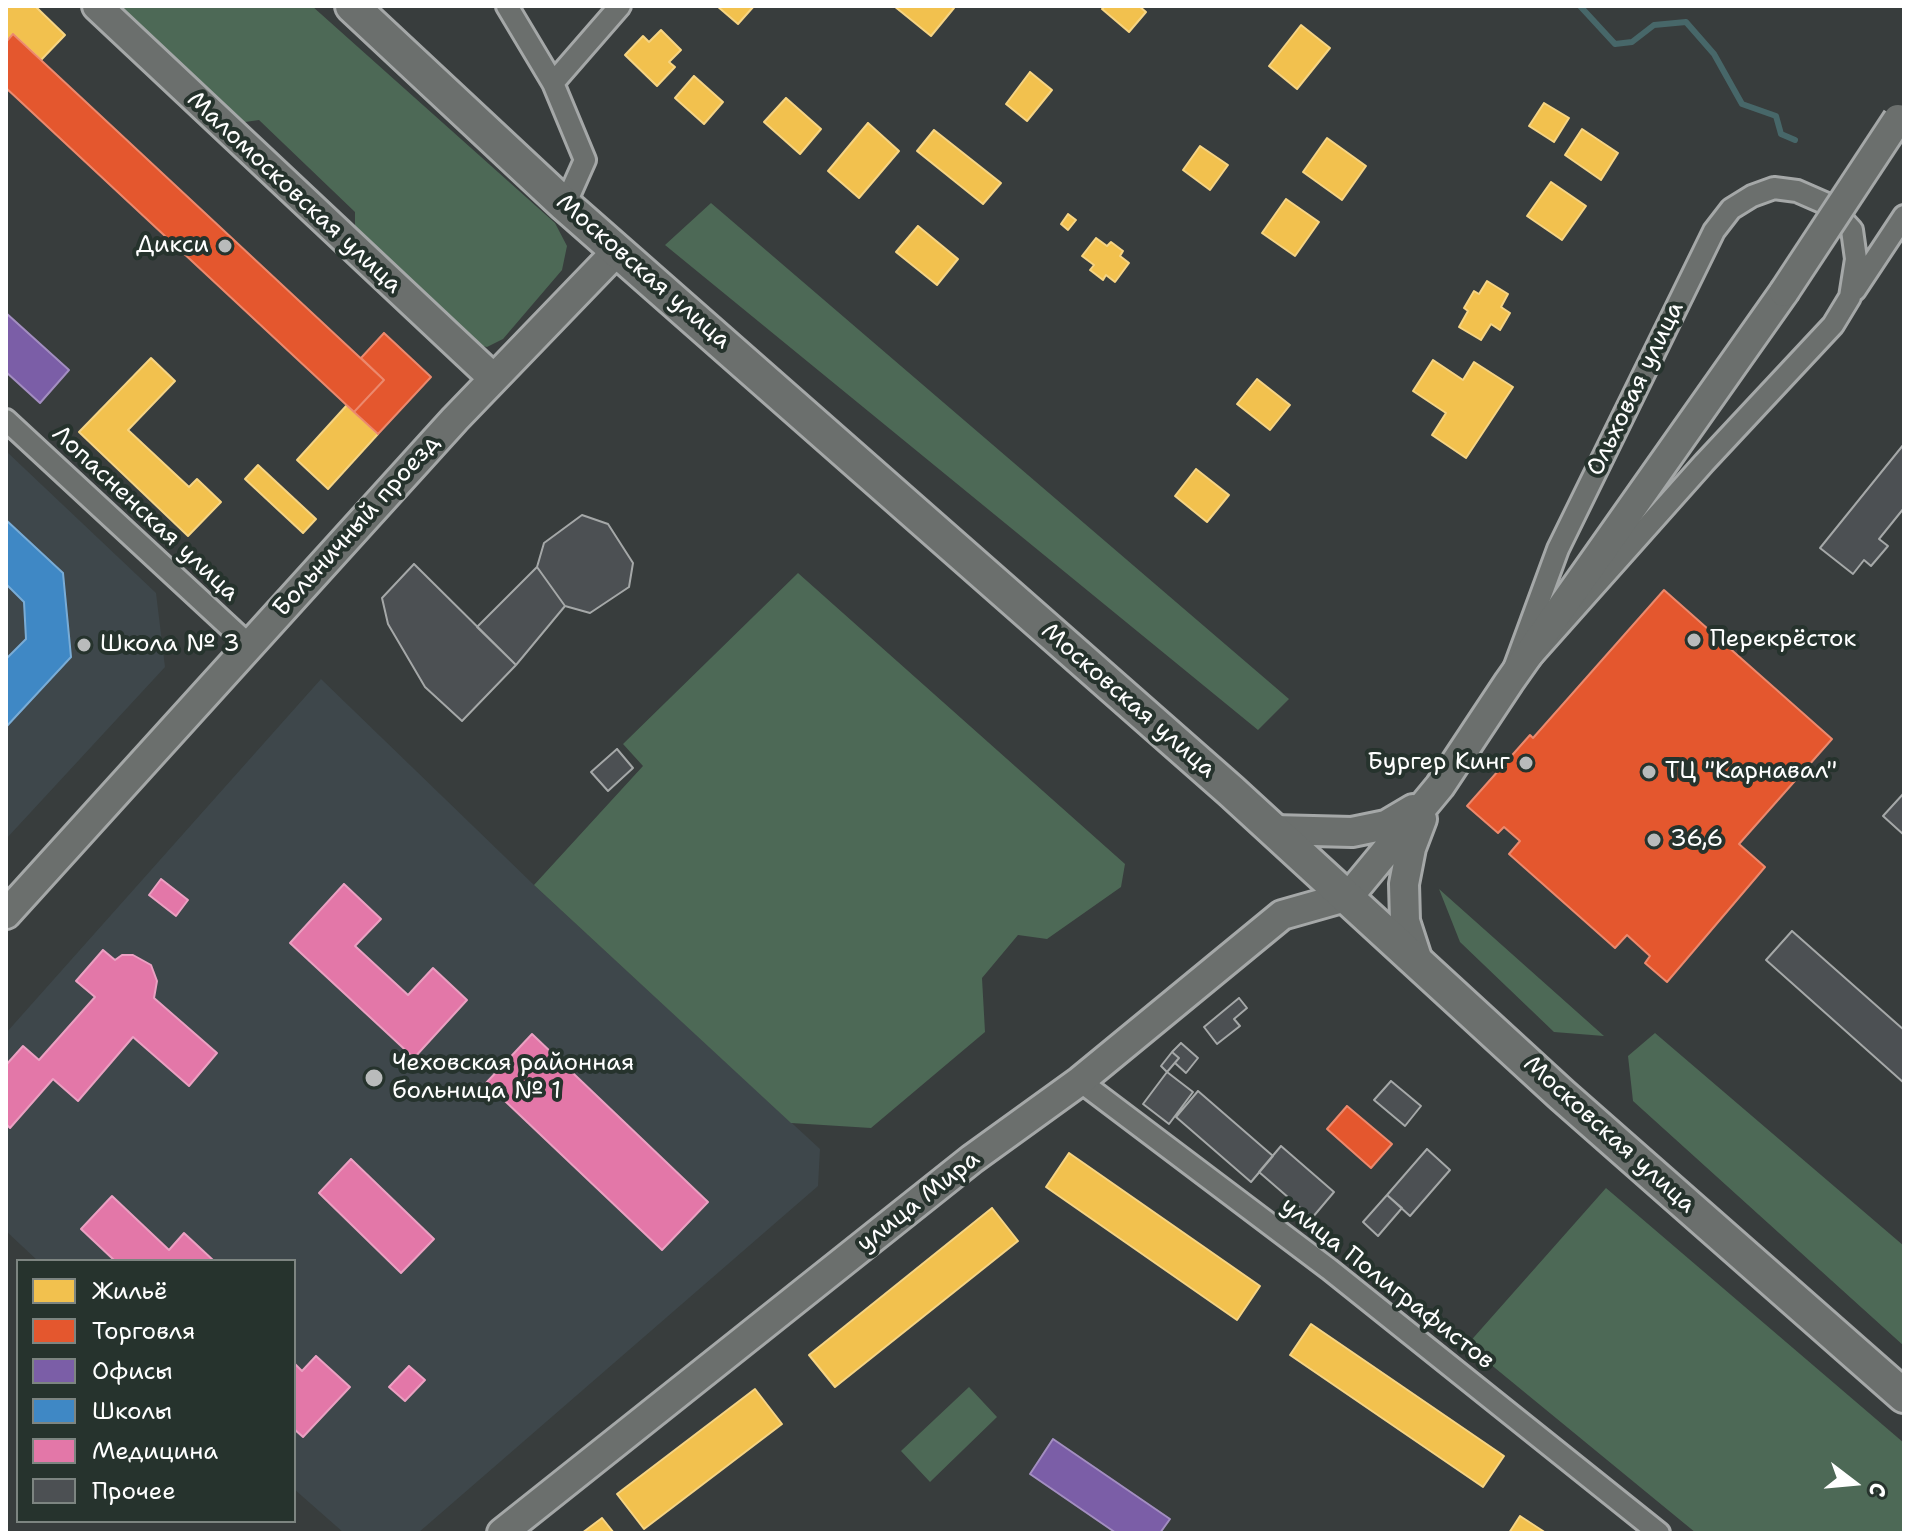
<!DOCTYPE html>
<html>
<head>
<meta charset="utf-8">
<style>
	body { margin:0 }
	#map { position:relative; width:1910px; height:1539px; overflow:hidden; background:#383d3d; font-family:"Shantell Sans",sans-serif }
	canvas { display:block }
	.frame { position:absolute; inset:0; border:8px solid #fff; pointer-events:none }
	.legend { position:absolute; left:16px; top:1259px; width:280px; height:264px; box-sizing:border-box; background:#26332d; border:2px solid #7d8581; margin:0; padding:10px 14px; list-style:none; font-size:24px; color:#fff }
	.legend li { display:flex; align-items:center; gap:16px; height:40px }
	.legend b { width:40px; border:2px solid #7d8581 }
	.north { position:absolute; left:1814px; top:1443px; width:80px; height:80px; -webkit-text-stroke:6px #26332d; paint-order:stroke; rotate:106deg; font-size:22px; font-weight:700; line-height:32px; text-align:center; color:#fff }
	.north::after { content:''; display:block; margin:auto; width:28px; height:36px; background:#fff; clip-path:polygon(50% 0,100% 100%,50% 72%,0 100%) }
</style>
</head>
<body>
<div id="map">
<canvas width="1910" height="1539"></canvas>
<div class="frame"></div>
<ul class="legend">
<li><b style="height:22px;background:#f2c14e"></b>Жильё</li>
<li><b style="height:22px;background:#e4572e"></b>Торговля</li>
<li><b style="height:22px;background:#7b5ea7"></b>Офисы</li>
<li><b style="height:22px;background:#3f88c5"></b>Школы</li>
<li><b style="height:22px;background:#e377a8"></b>Медицина</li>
<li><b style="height:22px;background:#4c5053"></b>Прочее</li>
</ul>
<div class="north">С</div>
</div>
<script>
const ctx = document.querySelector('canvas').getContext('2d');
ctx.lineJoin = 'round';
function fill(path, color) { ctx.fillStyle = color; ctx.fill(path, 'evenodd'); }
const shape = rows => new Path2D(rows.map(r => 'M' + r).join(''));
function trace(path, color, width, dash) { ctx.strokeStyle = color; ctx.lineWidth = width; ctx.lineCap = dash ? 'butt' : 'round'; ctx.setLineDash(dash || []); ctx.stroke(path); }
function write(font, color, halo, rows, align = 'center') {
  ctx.font = font + ' "Shantell Sans",sans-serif'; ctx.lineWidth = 8; ctx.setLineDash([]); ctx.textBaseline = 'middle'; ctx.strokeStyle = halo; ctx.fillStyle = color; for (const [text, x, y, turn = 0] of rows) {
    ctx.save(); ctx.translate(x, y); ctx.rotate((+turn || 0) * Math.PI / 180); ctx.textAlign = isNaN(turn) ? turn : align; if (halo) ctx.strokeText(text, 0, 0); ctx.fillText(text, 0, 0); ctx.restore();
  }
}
const built = shape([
	[6,451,156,593,165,667,6,839],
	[321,679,534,885,820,1149,818,1186,418,1533,344,1533,294,1489,294,1261,38,1261,6,1231,6,1033]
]);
const green = shape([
	[116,6,312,6,555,223,567,246,562,270,503,339,487,347,471,343,355,233,355,212,259,120,238,123],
	[711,203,1289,699,1258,730,665,245],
	[798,573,1125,864,1121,887,1047,939,1018,935,982,978,985,1032,871,1128,791,1123,534,885,643,766,623,744],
	[1439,889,1604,1036,1554,1032,1460,942],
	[1655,1033,1904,1246,1904,1346,1633,1101,1628,1056],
	[1606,1188,1904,1443,1904,1533,1696,1533,1467,1345],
	[969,1387,997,1417,930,1482,901,1451]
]);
const homes = shape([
	[6,6,35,6,65,35,41,60,13,34,6,42,6,6],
	[717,6,754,6,738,24,717,6],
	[894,6,951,6,954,8,931,36,894,6],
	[1105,6,1139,6,1146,12,1129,32,1102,9,1105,6],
	[1301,25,1330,48,1297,89,1269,66,1301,25],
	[661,30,681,50,669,62,675,67,657,86,625,55,643,36,649,42,661,30],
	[1030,72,1052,90,1027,121,1006,104,1030,72],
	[694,76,723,102,704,124,675,98,694,76],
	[786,98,821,129,800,154,764,122,786,98],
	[1544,103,1569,118,1554,142,1529,126,1544,103],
	[868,123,899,151,859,198,828,171,868,123],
	[1582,129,1618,153,1601,180,1565,155,1582,129],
	[934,130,1001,183,983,204,917,151,934,130],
	[1327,138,1366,166,1342,200,1303,172,1327,138],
	[1200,146,1228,165,1210,190,1183,170,1200,146],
	[1551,182,1586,206,1562,240,1527,216,1551,182],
	[1286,199,1319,222,1295,256,1262,233,1286,199],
	[1068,214,1076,220,1068,230,1061,224,1068,214],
	[918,226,958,259,937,285,896,252,918,226],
	[1096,238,1107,246,1111,242,1123,251,1120,256,1129,263,1115,282,1106,275,1103,280,1090,270,1094,265,1082,256,1096,238],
	[1487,281,1508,294,1501,307,1510,313,1500,330,1491,324,1481,340,1459,327,1468,311,1464,308,1474,291,1479,294,1487,281],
	[151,358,175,381,128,430,189,487,197,479,221,502,188,536,79,432,151,358],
	[1433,360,1463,380,1474,362,1513,387,1466,458,1432,435,1446,413,1413,391,1433,360],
	[1257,379,1290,405,1270,430,1237,404,1257,379],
	[347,405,378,434,328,489,297,460,347,405],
	[258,465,316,519,303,533,245,479,258,465],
	[1196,469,1229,495,1207,522,1175,496,1196,469],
	[1069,1153,1260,1286,1237,1320,1046,1187,1069,1153],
	[992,1208,1018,1241,835,1387,809,1355,992,1208],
	[1311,1324,1504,1456,1483,1487,1290,1355,1311,1324],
	[755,1389,782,1424,644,1529,617,1494,755,1389],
	[1520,1516,1546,1533,1509,1533,1520,1516],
	[602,1518,614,1533,582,1533,602,1518]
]);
const shops = shape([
	[13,34,384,380,354,412,6,88,6,42,13,34],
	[384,333,431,377,378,434,354,412,384,380,361,358,384,333],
	[1664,590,1832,739,1739,844,1765,867,1667,982,1645,963,1650,956,1627,935,1615,948,1509,854,1520,841,1504,827,1498,833,1467,806,1530,735,1533,738,1664,590],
	[1347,1106,1392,1144,1371,1168,1327,1129,1347,1106]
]);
const offices = shape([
	[6,313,69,370,40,403,6,372,6,313],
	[1053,1439,1170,1519,1160,1533,1116,1533,1030,1474,1053,1439]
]);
const schools = shape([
	[6,520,63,573,71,657,6,727,6,659,26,639,24,602,6,584,6,520]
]);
const health = shape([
	[161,879,188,900,176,916,149,895,161,879],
	[344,884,381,919,355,946,408,995,433,968,467,1000,414,1058,290,943,344,884],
	[103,950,115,960,122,955,133,955,151,965,157,981,154,998,217,1053,189,1086,133,1037,78,1101,53,1079,10,1128,6,1124,6,1065,23,1046,39,1060,95,997,76,981,103,950],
	[532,1034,708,1202,662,1250,486,1083,532,1034],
	[351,1159,434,1239,401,1273,319,1193,351,1159],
	[112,1196,169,1250,184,1233,214,1261,115,1261,81,1229,112,1196],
	[316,1356,350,1387,303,1437,294,1429,294,1363,302,1371,316,1356],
	[409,1366,425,1380,405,1401,389,1387,409,1366]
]);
const stream = shape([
	[1580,6,1615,44,1632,42,1654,25,1686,22,1714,54,1742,104,1776,116,1781,134,1795,140]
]);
const building = shape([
	[1904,444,1904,508,1879,539,1888,546,1871,566,1864,560,1853,574,1820,548,1904,444],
	[582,515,608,524,633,563,629,587,590,613,565,606,537,567,544,543,582,515],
	[414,564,516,665,462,721,425,687,388,624,382,598,414,564],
	[537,567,565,606,516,665,477,627,537,567],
	[617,749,633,768,608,791,591,772,617,749],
	[1904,793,1904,835,1883,816,1904,793],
	[1792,931,1904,1030,1904,1083,1766,960,1792,931],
	[1239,998,1247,1008,1234,1019,1240,1026,1217,1044,1204,1027,1239,998],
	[1181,1043,1198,1058,1186,1073,1175,1063,1179,1058,1172,1052,1181,1043],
	[1172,1052,1179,1058,1167,1072,1161,1066,1172,1052],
	[1167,1072,1193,1092,1169,1124,1143,1104,1167,1072],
	[1391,1081,1421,1106,1405,1126,1374,1100,1391,1081],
	[1198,1091,1273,1156,1251,1182,1176,1117,1198,1091],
	[1281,1146,1334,1192,1312,1218,1259,1172,1281,1146],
	[1427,1149,1450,1170,1410,1216,1387,1195,1427,1149],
	[1387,1195,1402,1208,1378,1236,1363,1222,1387,1195]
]);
const street = shape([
	[507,6,553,83,585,160,565,205],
	[553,83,620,6],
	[1774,188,1797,191,1829,205,1852,230,1856,259,1850,297,1833,325,1704,463,1509,682,1558,549,1714,231,1731,209,1752,196,1774,188],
	[1855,290,1904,216],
	[6,420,249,645],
	[1080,1081,1329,1269,1659,1533]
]);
const secondary = shape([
	[97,6,493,378],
	[1274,830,1352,832,1386,825,1413,809],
	[6,914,455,419,618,250],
	[1418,961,1405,921,1404,884,1411,848,1422,819],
	[502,1533,972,1159,1080,1081,1282,915,1349,896,1440,786,1509,682,1784,292]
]);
const primary = shape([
	[352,6,565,205,1231,791,1562,1095,1904,1396]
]);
const secondaryBridge = shape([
	[1784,292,1898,119]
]);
const markers = [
	[225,246,8,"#b9bbbb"],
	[1694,640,8,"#b9bbbb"],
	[84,645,8,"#b9bbbb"],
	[1526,763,8,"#b9bbbb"],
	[1649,772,8,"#b9bbbb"],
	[1654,840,8,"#b9bbbb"],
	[374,1078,10,"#b9bbbb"]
];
const streetNames = [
	["Маломосковская улица",294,193,43],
	["Московская улица",643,272,41],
	["Ольховая улица",1636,389,-64],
	["Лопасненская улица",145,514,43],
	["Больничный проезд",357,526,-48],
	["Московская улица",1128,701,41],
	["Московская улица",1609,1135,42],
	["улица Мира",919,1202,-38],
	["улица Полиграфистов",1387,1284,38]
];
const poiNames = [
	["Дикси",209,246,"right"],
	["Перекрёсток",1710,640],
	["Школа № 3",100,645],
	["Бургер Кинг",1510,763,"right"],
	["ТЦ \"Карнавал\"",1665,772],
	["36,6",1670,840],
	["Чеховская районная",392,1064],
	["больница № 1",392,1092]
];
fill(built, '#3e474b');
fill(green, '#4d6956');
fill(homes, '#f2c14e');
trace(homes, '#f6d483', 2);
fill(shops, '#e4572e');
trace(shops, '#ec896d', 2);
fill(offices, '#7b5ea7');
trace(offices, '#a38ec1', 2);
fill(schools, '#3f88c5');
trace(schools, '#79acd6', 2);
fill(health, '#e377a8');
trace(health, '#eba0c2', 2);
trace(stream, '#476769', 6);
fill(building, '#4c5053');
trace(building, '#a5a8a8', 2);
trace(street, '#a5a8a8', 26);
trace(secondary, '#a5a8a8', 34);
trace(primary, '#a5a8a8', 38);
trace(street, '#6b6f6d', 20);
trace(secondary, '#6b6f6d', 28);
trace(primary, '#6b6f6d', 32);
trace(secondaryBridge, '#a5a8a8', 34, []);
trace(secondaryBridge, '#6b6f6d', 28);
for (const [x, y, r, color] of markers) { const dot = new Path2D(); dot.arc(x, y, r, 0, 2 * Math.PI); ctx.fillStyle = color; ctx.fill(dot); trace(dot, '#26332d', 3); }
write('24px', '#fff', '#26332d', streetNames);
write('24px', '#fff', '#26332d', poiNames, 'left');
</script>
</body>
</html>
